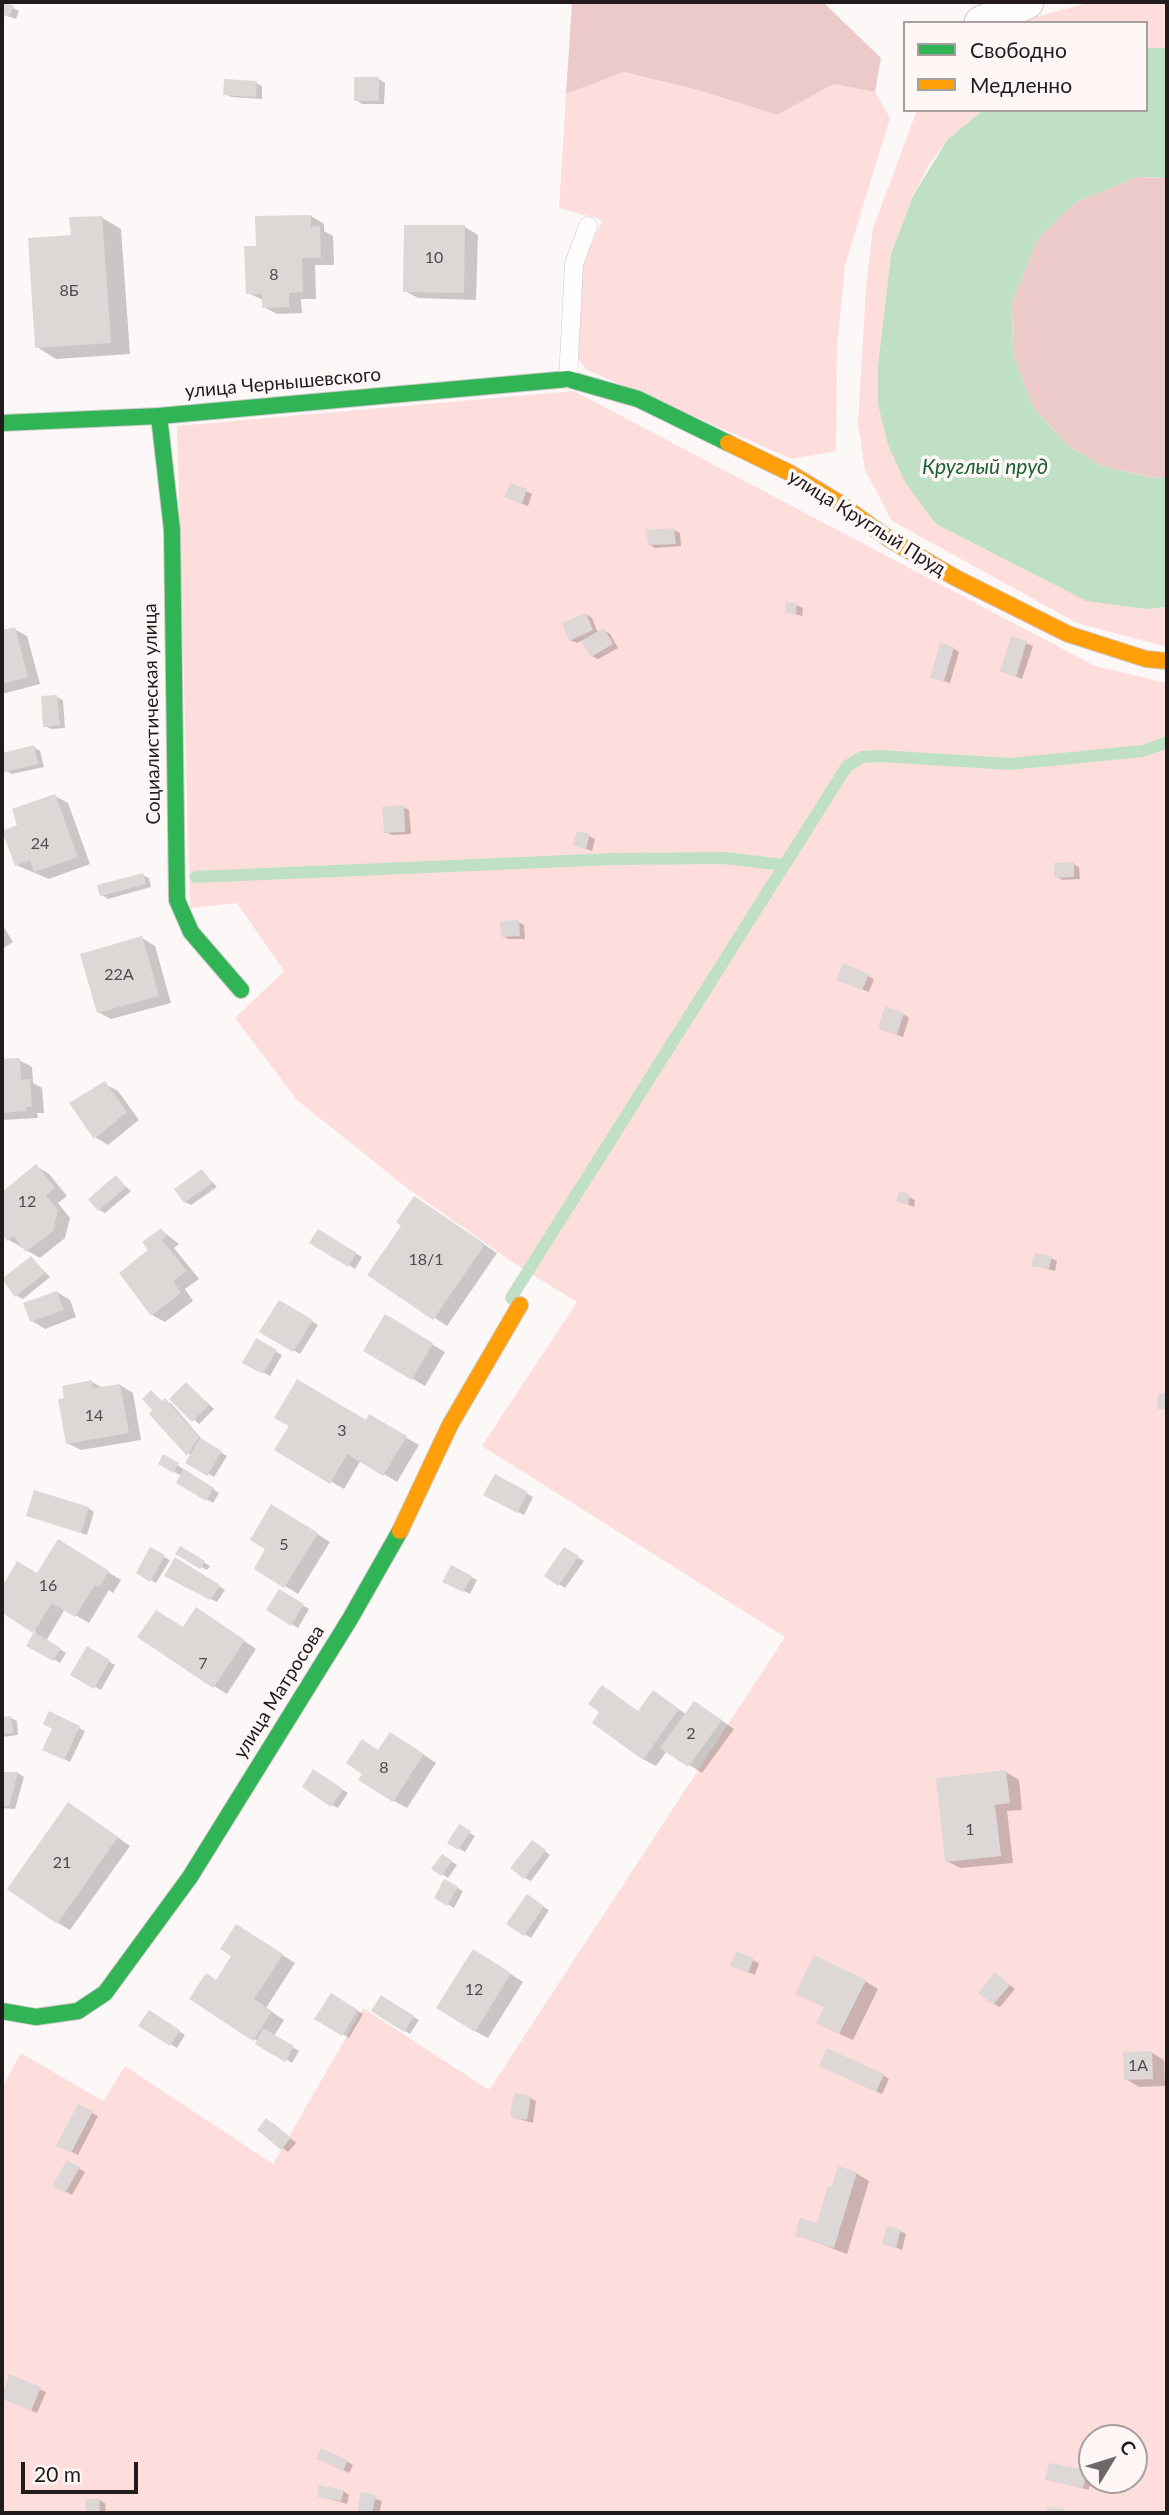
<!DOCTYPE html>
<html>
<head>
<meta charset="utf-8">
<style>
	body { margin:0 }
	#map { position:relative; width:1169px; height:2515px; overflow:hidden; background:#fdf8f8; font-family:Lato,sans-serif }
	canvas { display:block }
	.frame { position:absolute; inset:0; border:4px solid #221b1b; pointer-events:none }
	.legend { position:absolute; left:903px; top:21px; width:245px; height:91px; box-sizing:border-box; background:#fff7f6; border:2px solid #a79f9e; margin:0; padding:9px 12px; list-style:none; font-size:21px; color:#221b1b }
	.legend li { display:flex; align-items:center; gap:14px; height:35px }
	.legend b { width:35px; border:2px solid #a79f9e }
	.north { position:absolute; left:1078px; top:2424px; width:70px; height:70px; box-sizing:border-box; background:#fff7f6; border:2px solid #a79f9e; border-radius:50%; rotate:52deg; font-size:19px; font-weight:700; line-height:28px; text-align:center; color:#221b1b }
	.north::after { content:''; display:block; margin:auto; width:24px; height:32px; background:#6f6868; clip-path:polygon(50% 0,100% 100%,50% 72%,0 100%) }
	.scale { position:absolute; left:21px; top:2462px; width:117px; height:32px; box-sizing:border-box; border:4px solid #221b1b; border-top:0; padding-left:9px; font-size:21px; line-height:24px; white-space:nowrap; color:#221b1b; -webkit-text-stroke:5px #fff7f6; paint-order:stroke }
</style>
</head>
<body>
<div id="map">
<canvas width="1169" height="2515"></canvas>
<div class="frame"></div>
<ul class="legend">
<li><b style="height:9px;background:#30b455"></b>Свободно</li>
<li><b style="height:9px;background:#ff9f0a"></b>Медленно</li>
</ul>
<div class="north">С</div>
<div class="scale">20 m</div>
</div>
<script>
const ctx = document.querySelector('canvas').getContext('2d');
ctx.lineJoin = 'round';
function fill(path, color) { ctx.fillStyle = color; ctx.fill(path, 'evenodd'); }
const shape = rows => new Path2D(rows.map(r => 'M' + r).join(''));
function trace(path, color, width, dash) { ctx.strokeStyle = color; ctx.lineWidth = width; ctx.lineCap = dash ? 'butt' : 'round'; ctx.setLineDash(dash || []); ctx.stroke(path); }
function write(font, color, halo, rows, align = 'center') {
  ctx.font = font + ' Lato,sans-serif'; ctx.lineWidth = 7; ctx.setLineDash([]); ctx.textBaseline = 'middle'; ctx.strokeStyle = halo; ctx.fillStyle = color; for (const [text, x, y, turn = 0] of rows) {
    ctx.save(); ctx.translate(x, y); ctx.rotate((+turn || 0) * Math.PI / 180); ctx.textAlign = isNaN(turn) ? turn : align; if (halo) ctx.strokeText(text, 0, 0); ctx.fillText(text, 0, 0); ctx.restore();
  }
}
const green = shape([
	[1091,2,1167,2,1167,48,1146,48,1146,23,1013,23],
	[624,72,698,90,777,115,834,84,875,92,890,118,845,265,837,347,836,451,792,459,587,370,576,356,583,262,602,220,559,208,566,94],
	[917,110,983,110,947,140,929,165,913,196,891,254,878,365,878,404,937,524,1086,601,1146,609,1167,607,1167,647,1077,623,892,521,865,470,858,424,866,287,873,228],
	[574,391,1095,666,1167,683,1167,2513,2,2513,2,2088,21,2053,103,2101,125,2066,273,2164,363,2008,489,2090,785,1637,482,1446,577,1302,518,1266,407,1188,297,1100,235,1018,284,971,237,903,190,908,177,426],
	[1092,2438,1134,2438,1134,2480,1092,2480]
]);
const forest = shape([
	[572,2,823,2,881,58,875,92,834,84,777,115,698,90,624,72,566,94],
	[1137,177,1167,178,1167,477,1153,478,1102,466,1068,446,1033,407,1013,355,1012,302,1038,238,1076,202]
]);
const water = shape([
	[1146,48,1167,48,1167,178,1137,177,1076,202,1038,238,1012,302,1013,355,1033,407,1068,446,1102,466,1153,478,1167,477,1167,607,1146,609,1086,601,936,524,906,484,888,445,878,404,878,365,891,254,913,196,947,140,983,110,1146,110]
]);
const shadow = shape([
	[2,3,19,11,16,19,2,14],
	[379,79,385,83,384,104,362,104,356,100],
	[256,83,262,86,262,99,231,97,225,94],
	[311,216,324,224,324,231,333,236,334,265,315,265,316,299,301,299,302,313,277,314,264,307,263,300,248,293,257,248],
	[101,217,121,229,130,354,56,359,37,347,72,236],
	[465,227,478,235,476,300,418,298,405,291],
	[511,485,532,494,528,506,512,500],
	[674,530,680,533,681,546,655,548,649,544],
	[797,605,803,608,802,616,786,612],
	[586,614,592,618,598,633,604,630,610,634,618,648,598,659,592,656,583,640,577,643,570,640],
	[14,629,27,636,40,684,2,694,2,632],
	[1012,638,1033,646,1022,679,1002,671],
	[953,648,959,652,950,683,932,677],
	[57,697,63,700,65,728,51,729,45,726],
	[34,747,40,751,44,767,12,774,6,771,2,755],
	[55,796,68,803,90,864,49,879,16,865,19,826],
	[403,807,409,810,411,834,392,835,386,832],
	[589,836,595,839,592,851,575,845],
	[1073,864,1079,867,1080,879,1062,880,1056,876],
	[142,875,149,878,151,887,108,899,102,895],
	[518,922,524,925,525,939,509,939,502,936],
	[2,924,13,942,2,949],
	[142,938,155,946,171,1003,111,1019,98,1012],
	[868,976,874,979,869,992,844,982],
	[903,1014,909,1018,903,1037,886,1031],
	[19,1060,32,1067,33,1083,42,1088,44,1113,37,1113,38,1118,2,1120,2,1061],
	[105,1084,118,1091,139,1120,108,1145,95,1137],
	[36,1166,49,1174,67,1196,58,1203,70,1218,65,1238,40,1258,9,1240,2,1231,2,1194],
	[202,1171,217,1187,191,1205,185,1202],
	[116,1178,131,1191,105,1213,99,1210],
	[909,1197,915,1200,914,1207,898,1201],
	[427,1206,497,1253,447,1326,370,1275,403,1225],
	[161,1230,179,1244,174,1248,199,1279,185,1289,193,1301,165,1322,152,1315,151,1250],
	[318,1231,362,1257,355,1269,312,1242],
	[31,1258,50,1277,23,1299,17,1296],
	[1051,1258,1057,1261,1055,1271,1033,1265],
	[57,1292,70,1300,76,1317,45,1329,32,1321],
	[279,1302,318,1325,300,1354,262,1331],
	[385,1317,445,1352,425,1386,365,1351],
	[257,1341,282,1355,270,1376,245,1362],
	[92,1382,103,1388,120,1385,133,1393,141,1440,81,1450,67,1443],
	[187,1384,214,1409,199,1424,171,1399],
	[151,1392,163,1402,171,1403,205,1443,227,1456,214,1477,188,1462,191,1456,151,1414,155,1410],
	[369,1417,419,1445,397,1482,361,1460,344,1489,277,1450,367,1422],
	[164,1456,219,1493,213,1503,178,1482,182,1476,160,1464],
	[496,1476,533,1497,524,1515,486,1495],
	[88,1508,94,1512,87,1535,28,1516],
	[285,1514,330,1542,298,1594,256,1568],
	[180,1548,210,1566,207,1570,177,1553],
	[71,1549,121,1580,113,1593,109,1590,89,1623,65,1609,46,1641,66,1653,60,1663,29,1645,36,1632,2,1611,2,1590,18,1564,38,1576],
	[564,1549,584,1561,565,1588,546,1576],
	[151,1550,170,1560,156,1583,138,1573],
	[176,1560,225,1590,217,1602,166,1576],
	[471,1577,477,1580,470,1594,450,1584],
	[279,1591,309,1609,298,1628,268,1610],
	[209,1617,256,1649,227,1694,214,1686,184,1629],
	[87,1649,115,1665,101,1690,73,1674],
	[666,1700,687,1715,708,1711,734,1729,702,1773,667,1751,656,1766,643,1759,639,1712],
	[49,1714,85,1731,70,1762,44,1749,54,1728],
	[11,1718,17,1721,18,1735,2,1737,2,1719],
	[403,1741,436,1763,407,1808,394,1801,379,1751],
	[1006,1772,1019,1780,1022,1810,1007,1811,1013,1863,960,1868,947,1861],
	[18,1773,24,1777,15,1809,2,1808,2,1774],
	[320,1775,348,1793,338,1808,332,1805],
	[82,1812,130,1846,70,1930,58,1923],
	[460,1827,475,1836,465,1852,450,1843],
	[538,1846,550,1855,531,1881,525,1878],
	[448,1859,457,1865,448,1878,434,1869],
	[445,1881,463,1891,454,1908,437,1898],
	[527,1897,549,1910,531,1938,509,1924],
	[250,1934,295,1963,266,2008,284,2020,274,2036,299,2051,292,2063,191,1999,217,1982],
	[737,1953,759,1963,755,1975,739,1968],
	[486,1958,523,1982,488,2038,475,2031],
	[1001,1978,1015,1989,1000,2007,994,2004],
	[865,1981,878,1989,853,2040,831,2030],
	[331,1995,363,2014,349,2038,317,2018],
	[381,1998,419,2020,410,2034,373,2010],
	[150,2012,185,2035,177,2048,141,2026],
	[1151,2052,1164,2060,1165,2086,1139,2087,1126,2079],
	[827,2069,883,2075,889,2079,882,2094],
	[530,2098,536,2101,533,2123,512,2117],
	[78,2106,98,2116,78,2155,58,2145],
	[273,2123,296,2143,288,2152,259,2129],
	[68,2162,85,2172,72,2195,55,2186],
	[856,2173,869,2181,847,2254,797,2235,818,2225,833,2189],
	[900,2231,906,2234,902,2250,884,2243],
	[10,2376,46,2392,37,2413,2,2397],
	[324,2461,347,2461,353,2465,349,2473],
	[1086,2472,1092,2475,1089,2490,1047,2479],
	[343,2491,349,2495,347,2504,319,2496],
	[362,2494,382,2501,379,2513,359,2512],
	[99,2500,105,2503,106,2513,88,2513,87,2501]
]);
const stream = shape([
	[196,877,613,859,725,858,784,865],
	[511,1298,847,766,862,757,880,756,1010,764,1143,751,1167,742]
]);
const building = shape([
	[2,2,14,6,9,17,2,14],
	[354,77,379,77,379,101,354,101],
	[224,79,257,81,256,97,223,95],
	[311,215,311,227,320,226,321,258,302,258,303,292,289,293,289,307,262,308,262,294,246,294,244,246,256,246,255,216],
	[102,216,111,343,35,348,28,238,71,235,69,217],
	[404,225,465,225,464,293,403,292],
	[510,483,527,489,522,504,504,497],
	[674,528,676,544,648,545,646,530],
	[786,602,797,603,796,614,785,613],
	[586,613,593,630,569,641,562,623],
	[15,627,28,677,2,684,2,630],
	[604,628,613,644,591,657,581,641],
	[1011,636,1027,641,1016,677,1000,671],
	[940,643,954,647,944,681,930,678],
	[57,695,60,725,43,727,41,696],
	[34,745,38,764,4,772,2,753],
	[55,794,78,857,34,872,30,860,15,866,2,831,17,825,12,809],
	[404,805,405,832,384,833,382,807],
	[577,831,590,834,586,849,573,846],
	[1074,862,1074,877,1054,878,1054,863],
	[143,873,146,884,100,896,97,885],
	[519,920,520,936,501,937,500,921],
	[142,936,159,996,97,1013,80,954],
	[843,963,869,974,862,990,836,980],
	[885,1006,904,1013,897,1035,878,1029],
	[20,1058,21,1080,30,1079,32,1106,25,1107,26,1111,2,1113,2,1059],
	[105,1081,127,1112,94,1139,69,1103],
	[36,1164,55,1188,46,1195,58,1210,53,1231,26,1252,13,1236,7,1241,2,1234,2,1192],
	[202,1169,212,1183,184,1203,174,1189],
	[116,1175,126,1187,98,1211,88,1199],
	[899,1191,910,1195,908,1205,896,1201],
	[414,1196,485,1244,433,1320,367,1275,401,1226,396,1222],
	[161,1228,167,1236,162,1240,187,1271,173,1281,181,1293,151,1316,119,1273,148,1250,142,1242],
	[318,1229,357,1253,348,1267,309,1243],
	[1034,1253,1052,1256,1049,1269,1031,1266],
	[31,1256,45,1273,15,1297,2,1279],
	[57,1291,64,1310,30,1322,23,1303],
	[279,1300,313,1320,293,1352,259,1332],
	[385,1314,433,1343,412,1380,363,1351],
	[256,1338,277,1350,263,1374,242,1363],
	[297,1379,366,1420,369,1414,407,1436,383,1476,347,1454,330,1484,274,1450,289,1426,274,1418],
	[92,1380,93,1388,120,1384,129,1433,66,1444,58,1399,64,1398,62,1386],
	[186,1382,209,1405,192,1422,169,1399],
	[151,1390,162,1401,165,1398,199,1437,187,1456,149,1414,152,1410,142,1399],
	[1158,1393,1167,1393,1167,1409,1157,1409],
	[200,1438,222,1451,207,1476,185,1463],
	[163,1454,179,1463,173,1473,158,1464],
	[184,1469,214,1488,206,1501,176,1483],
	[495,1474,528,1492,517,1513,483,1495],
	[34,1490,89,1507,81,1533,26,1516],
	[271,1504,318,1533,284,1588,254,1569,265,1549,250,1540],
	[58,1539,109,1571,99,1587,95,1585,75,1617,52,1603,33,1633,2,1613,2,1587,17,1561,37,1573],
	[180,1546,205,1561,200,1569,175,1554],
	[150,1547,165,1555,150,1582,136,1573],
	[564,1547,579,1556,558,1586,544,1576],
	[175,1557,220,1585,210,1600,164,1576],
	[451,1565,472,1576,463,1592,442,1582],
	[279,1589,304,1604,291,1626,266,1610],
	[196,1607,245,1640,213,1688,137,1637,156,1610,183,1627],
	[34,1632,61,1648,53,1661,26,1646],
	[87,1646,110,1660,94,1689,70,1675],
	[602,1685,638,1711,653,1690,679,1709,643,1760,592,1723,599,1712,588,1704],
	[694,1701,722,1720,688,1767,660,1748],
	[49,1711,80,1726,64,1760,42,1750,52,1729,43,1724],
	[11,1716,13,1733,2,1734,2,1717],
	[390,1732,424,1754,393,1802,358,1780,362,1774,346,1763,362,1739,378,1750],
	[313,1769,343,1789,331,1807,302,1787],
	[1006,1770,1010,1803,995,1805,1001,1856,945,1862,936,1778],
	[2,1772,18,1772,9,1806,2,1806],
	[68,1802,118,1837,57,1924,7,1889],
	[459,1824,471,1831,458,1850,447,1843],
	[532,1840,546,1850,524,1879,510,1868],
	[442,1854,452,1861,441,1876,431,1869],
	[444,1879,458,1886,447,1906,434,1898],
	[527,1894,544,1906,524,1936,506,1924],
	[236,1924,283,1954,254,1999,272,2011,253,2041,189,1999,206,1973,216,1980,231,1956,220,1949],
	[473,1949,511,1973,475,2032,436,2008],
	[736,1951,754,1958,748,1973,730,1966],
	[814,1955,866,1980,839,2034,816,2023,824,2007,795,1994],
	[995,1972,1010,1985,993,2005,978,1993],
	[331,1993,358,2010,342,2036,314,2019],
	[381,1995,414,2016,404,2032,371,2011],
	[149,2010,180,2030,170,2046,138,2026],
	[263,2028,294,2046,285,2062,255,2044],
	[827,2048,884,2074,876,2092,819,2066],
	[1152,2051,1153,2079,1124,2080,1123,2052],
	[514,2093,531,2096,527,2120,510,2117],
	[78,2104,93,2111,71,2153,56,2146],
	[266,2118,291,2138,281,2150,257,2130],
	[67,2160,80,2167,65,2193,52,2186],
	[838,2166,857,2172,834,2248,795,2236,800,2218,817,2223,828,2186,832,2187],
	[887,2226,901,2229,896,2248,882,2244],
	[9,2374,41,2387,31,2411,2,2399],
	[321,2448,348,2460,343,2471,316,2459],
	[1049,2463,1087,2470,1083,2488,1045,2480],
	[319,2485,344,2490,341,2501,317,2497],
	[361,2492,376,2495,372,2513,357,2512],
	[99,2498,100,2513,86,2513,85,2500],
	[1047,2507,1065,2509,1065,2513,1047,2513]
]);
const lane = shape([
	[568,379,574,264,588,226]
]);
const street = shape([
	[981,23,1027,2]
]);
const fast = shape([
	[159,416,172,530,177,900,191,932,241,990],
	[2,423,159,416,568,379,638,399,728,443],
	[2,2011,36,2017,78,2011,105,1993,190,1877,350,1619,400,1531]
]);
const slow = shape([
	[728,443,790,473,838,502,889,539,956,578,1068,634,1146,659,1167,661],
	[400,1531,450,1425,520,1305]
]);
const numberNames = [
	["10",434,258],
	["8",274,275],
	["8Б",69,291],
	["24",40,844],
	["22А",119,975],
	["12",27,1202],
	["18/1",426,1260],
	["14",94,1416],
	["3",342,1431],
	["5",284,1545],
	["16",48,1586],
	["7",203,1664],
	["2",691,1734],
	["8",384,1768],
	["1",970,1830],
	["21",62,1863],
	["12",474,1990],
	["1А",1138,2066]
];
const streetNames = [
	["улица Чернышевского",283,383,-5],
	["улица Круглый Пруд",867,523,32],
	["Социалистическая улица",152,714,-91],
	["улица Матросова",279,1692,-58]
];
const waterNames = [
	["Круглый пруд",985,467]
];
fill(green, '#fededc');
fill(forest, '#eccac9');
fill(water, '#c0e0c6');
fill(shadow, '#0003');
trace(stream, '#c0e0c6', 12);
fill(building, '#ddd7d6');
trace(lane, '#cfc9c9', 19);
trace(street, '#cfc9c9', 35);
trace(fast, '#cfc9c9', 18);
trace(slow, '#cfc9c9', 18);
trace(lane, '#fffefe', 18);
trace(street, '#fffefe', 33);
trace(fast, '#30b455', 16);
trace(slow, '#ff9f0a', 16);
write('16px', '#514a4a', null, numberNames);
write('19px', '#221b1b', '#fff7f6', streetNames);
write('italic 21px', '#1b6236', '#fff7f6', waterNames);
</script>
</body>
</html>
